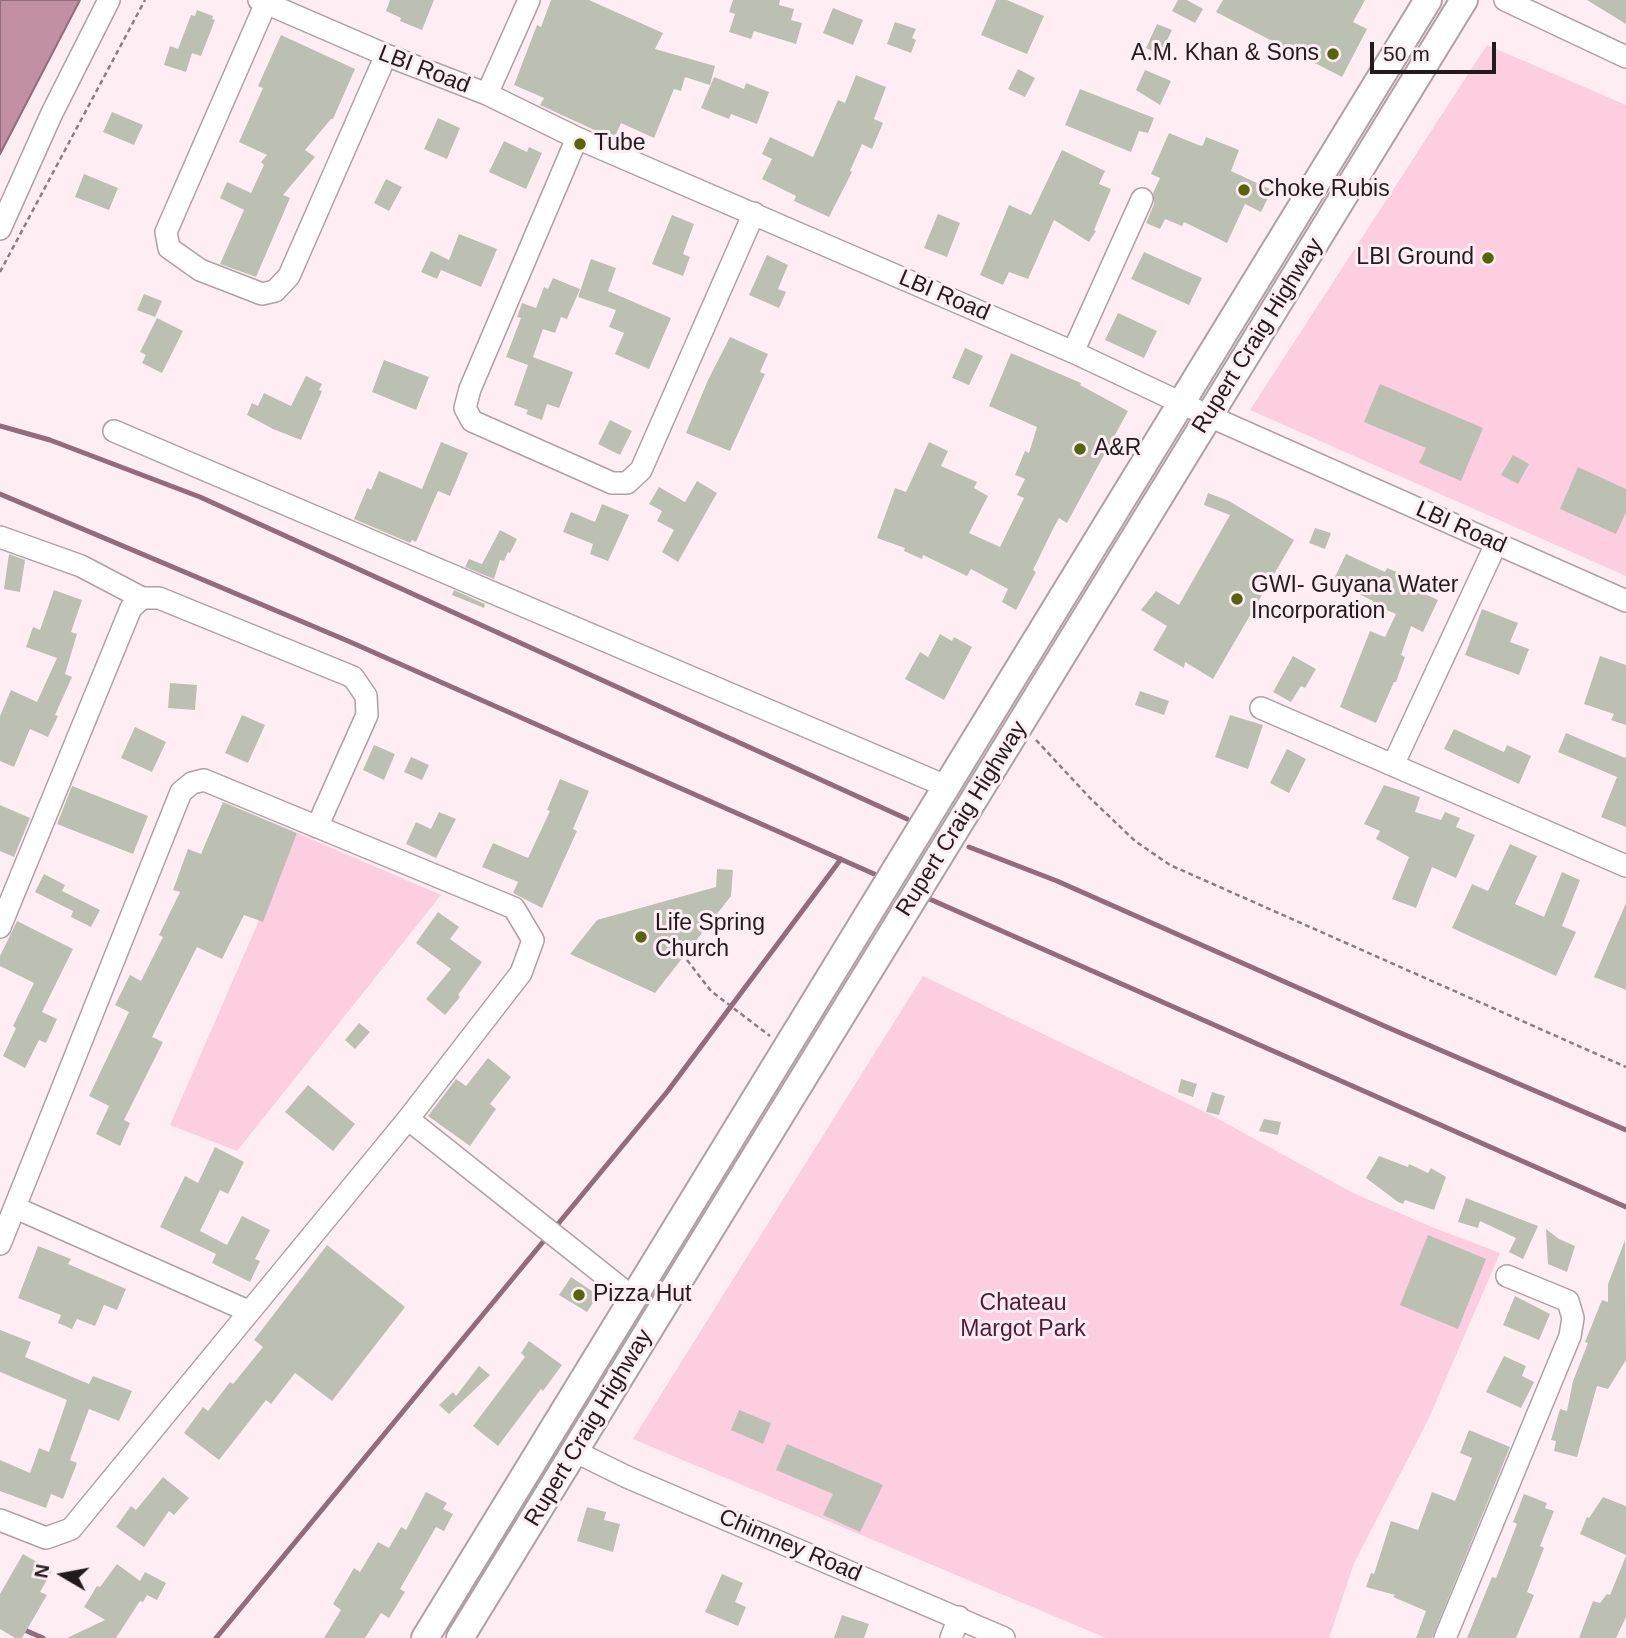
<!DOCTYPE html>
<html>
<head>
<meta charset="utf-8">
<style>
	body { margin:0 }
	#map { position:relative; width:1626px; height:1638px; overflow:hidden; background:#feeef4; font-family:Arial,sans-serif }
	canvas { display:block }
	.north { position:absolute; left:28px; top:1540px; width:70px; height:70px; -webkit-text-stroke:5px #feeef4; paint-order:stroke; rotate:280deg; font-size:19px; font-weight:700; line-height:28px; text-align:center; color:#211b1e }
	.north::after { content:''; display:block; margin:auto; width:24px; height:32px; background:#211b1e; clip-path:polygon(50% 0,100% 100%,50% 72%,0 100%) }
	.scale { position:absolute; left:1370px; top:42px; width:126px; height:32px; box-sizing:border-box; border:4px solid #211b1e; border-top:0; padding-left:9px; font-size:21px; line-height:24px; white-space:nowrap; color:#211b1e; -webkit-text-stroke:5px #feeef4; paint-order:stroke }
</style>
</head>
<body>
<div id="map">
<canvas width="1626" height="1638"></canvas>
<div class="north">N</div>
<div class="scale">50 m</div>
</div>
<script>
const ctx = document.querySelector('canvas').getContext('2d');
ctx.lineJoin = 'round';
function fill(path, color) { ctx.fillStyle = color; ctx.fill(path, 'evenodd'); }
const shape = rows => new Path2D(rows.map(r => 'M' + r).join(''));
function trace(path, color, width, dash) { ctx.strokeStyle = color; ctx.lineWidth = width; ctx.lineCap = dash ? 'butt' : 'round'; ctx.setLineDash(dash || []); ctx.stroke(path); }
function write(font, color, halo, rows, align = 'center') {
  ctx.font = font + ' Arial,sans-serif'; ctx.lineWidth = 6; ctx.setLineDash([]); ctx.textBaseline = 'middle'; ctx.strokeStyle = halo; ctx.fillStyle = color; for (const [text, x, y, turn = 0] of rows) {
    ctx.save(); ctx.translate(x, y); ctx.rotate((+turn || 0) * Math.PI / 180); ctx.textAlign = isNaN(turn) ? turn : align; if (halo) ctx.strokeText(text, 0, 0); ctx.fillText(text, 0, 0); ctx.restore();
  }
}
const green = shape([
	[1487,45,1626,105,1626,576,1250,410],
	[297,833,441,895,237,1151,170,1125],
	[923,976,1211,1115,1353,1193,1432,1227,1500,1253,1428,1420,1354,1563,1329,1638,1106,1638,633,1439]
]);
const water = shape([
	[0,0,80,0,0,154,0,0]
]);
const stream = shape([
	[0,426,50,440,200,497,907,819],
	[0,494,348,641,881,877],
	[969,847,1057,881,1389,1028,1626,1130],
	[925,897,1626,1207],
	[553,1230,667,1092,841,859],
	[20,1628,43,1638],
	[216,1638,547,1237]
]);
const building = shape([
	[390,0,434,0,422,30,400,21,401,18,386,11],
	[551,0,589,0,663,33,655,49,715,66,710,85,685,77,681,91,674,89,654,138,621,123,614,139,540,105,544,98,514,85,537,25,541,27],
	[733,0,780,0,779,5,794,9,791,20,802,23,796,44,754,31,751,39,729,32,735,14,729,12],
	[996,0,1007,0,1044,16,1027,54,981,35],
	[1178,0,1187,0,1203,9,1195,23,1172,11],
	[1223,0,1365,0,1353,22,1367,29,1342,77,1216,12],
	[1587,0,1626,0,1626,24],
	[833,8,863,20,853,45,823,33],
	[197,10,213,16,212,19,215,20,201,56,192,53,186,72,164,65,170,46,178,49,191,15,195,16],
	[895,22,916,29,912,38,916,40,911,53,887,44],
	[1157,24,1172,30,1160,55,1146,48],
	[281,35,355,69,333,119,331,119,305,150,315,157,283,195,290,198,256,277,220,264,244,210,220,198,227,182,251,193,264,165,261,162,267,155,239,142,263,88,258,86],
	[1018,69,1035,78,1025,97,1008,89],
	[1145,70,1171,81,1160,105,1136,90],
	[856,75,886,87,874,119,883,123,872,149,862,144,850,171,852,172,829,217,794,201,796,196,762,179,772,159,762,154,770,137,813,157,838,100,845,103],
	[714,77,744,89,746,83,769,92,757,124,731,114,729,119,701,108],
	[1080,89,1154,118,1148,133,1139,131,1131,152,1065,125],
	[112,112,143,125,134,145,103,132],
	[438,118,460,128,447,159,424,149],
	[1169,133,1201,146,1203,145,1206,137,1239,150,1231,171,1272,190,1261,212,1245,204,1227,243,1184,222,1182,226,1165,219,1160,229,1146,223,1154,204,1153,193,1160,178,1151,174],
	[504,141,527,152,529,147,542,153,526,189,489,172],
	[1062,150,1105,171,1099,184,1111,189,1094,230,1096,231,1089,242,1054,220,1028,279,1009,272,1003,285,980,275,1009,205,1031,215],
	[84,174,118,188,109,210,75,197],
	[386,179,402,187,389,211,374,203],
	[938,214,960,223,947,257,924,248],
	[672,215,694,224,683,254,690,257,683,276,652,264],
	[459,234,497,249,481,287,441,270,437,279,421,272,431,251,449,260],
	[1144,252,1202,278,1189,305,1131,279],
	[767,255,788,265,778,289,786,292,779,308,749,295],
	[591,259,616,268,608,291,671,318,649,369,615,354,624,333,609,327,616,310,578,297],
	[553,278,580,289,567,319,561,317,555,333,543,329,533,357,573,372,559,408,547,404,542,420,526,414,528,410,514,405,528,365,506,357,521,318,517,317,522,303,536,308,544,287,548,289],
	[144,294,162,301,155,317,137,310],
	[1118,313,1157,331,1144,358,1105,340],
	[157,318,183,331,162,373,142,363,146,355,140,352],
	[730,337,768,354,760,372,765,374,730,451,686,433,708,380],
	[965,348,983,356,969,385,952,378],
	[1011,353,1081,383,1080,385,1128,411,1067,523,1059,518,1053,529,1033,570,1036,572,1016,610,1002,602,1008,589,971,569,967,576,923,555,922,559,904,551,905,548,877,538,895,488,906,492,929,442,948,451,941,466,977,482,974,488,988,496,969,533,1000,547,1024,498,1017,495,1025,479,1015,475,1025,451,1029,453,1037,427,989,406],
	[384,360,429,377,416,410,372,392],
	[306,376,322,384,319,390,322,391,301,440,273,429,247,415,252,403,258,406,264,393,291,406],
	[1380,384,1483,428,1461,481,1419,463,1426,448,1364,422],
	[610,420,632,431,620,455,598,444],
	[441,442,468,453,450,496,438,491,416,542,412,540,410,543,354,519,367,488,371,490,379,471,422,489],
	[1513,455,1529,464,1518,484,1501,475],
	[1578,467,1626,489,1626,512,1616,534,1560,509],
	[697,481,717,493,678,562,662,552,674,530,657,521,662,511,649,504,659,487,685,502],
	[1208,493,1229,501,1294,540,1213,679,1185,662,1184,668,1153,650,1167,626,1141,610,1156,591,1179,605,1230,515,1204,505],
	[602,504,629,515,608,561,590,554,593,544,563,532,571,512,595,522],
	[1315,528,1331,533,1325,549,1309,543],
	[500,530,517,539,510,553,508,552,504,561,500,560,494,579,465,567,469,559,482,564],
	[9,554,25,560,20,592,4,589],
	[1346,554,1385,572,1387,568,1404,575,1401,583,1438,600,1423,632,1411,626,1401,655,1405,657,1396,682,1394,682,1376,723,1340,707,1370,631,1385,637,1396,614,1372,604,1373,601,1333,581],
	[54,590,82,600,71,632,77,634,65,674,72,677,55,715,58,716,48,737,30,729,14,767,0,761,0,716,11,690,37,702,57,658,26,647,33,627,40,630],
	[454,590,485,604,484,608,452,595],
	[1482,609,1518,623,1510,642,1529,649,1519,675,1465,655],
	[940,634,952,641,954,637,972,647,944,700,905,679,920,652,928,657],
	[1293,656,1316,669,1305,688,1301,686,1291,702,1273,692],
	[1600,656,1626,665,1626,725,1611,720,1614,714,1584,704],
	[170,683,197,685,195,710,168,708],
	[1140,691,1169,701,1164,715,1135,705],
	[242,715,265,725,248,763,225,753],
	[1230,715,1263,725,1248,769,1215,757],
	[135,727,166,742,152,772,121,758],
	[1454,729,1504,752,1507,745,1531,756,1519,784,1444,749],
	[1566,733,1625,758,1626,756,1626,827,1601,817,1617,777,1558,752],
	[374,745,395,754,384,780,363,770],
	[1287,749,1306,759,1289,793,1270,783],
	[411,757,429,765,422,780,404,772],
	[560,779,589,791,573,829,577,831,542,908,513,893,518,882,482,867,493,843,528,858,550,811,547,810],
	[1384,785,1420,797,1415,812,1441,820,1445,812,1460,818,1456,827,1475,835,1456,878,1432,867,1416,908,1392,899,1409,857,1376,839,1380,831,1364,824],
	[72,786,148,816,133,854,57,824],
	[223,802,297,833,263,922,244,915,222,959,197,947,152,1037,163,1042,124,1120,130,1123,120,1146,96,1134,109,1106,89,1096,129,1012,115,1005,130,975,141,981,163,937,159,935,180,892,173,890,188,849,201,854],
	[0,805,30,818,14,857,0,851],
	[439,812,456,819,436,858,406,844,416,822,431,829],
	[1510,844,1537,856,1515,904,1544,917,1562,872,1580,880,1562,926,1576,932,1556,976,1452,928,1472,884,1488,891],
	[717,869,733,870,731,896,655,993,570,954,597,920,716,887],
	[44,874,65,885,62,891,100,910,91,927,71,917,73,911,35,892],
	[1626,903,1626,990,1594,977],
	[438,912,459,927,450,939,482,962,458,995,460,997,445,1015,426,999,451,969,416,943],
	[17,921,73,949,42,1012,57,1019,46,1043,39,1040,25,1068,3,1056,16,1028,13,1026,34,983,0,966,0,956],
	[359,1023,370,1032,355,1049,345,1040],
	[488,1058,511,1077,490,1104,496,1109,470,1146,428,1116,456,1079,466,1086],
	[1181,1079,1197,1084,1193,1097,1178,1092],
	[308,1085,355,1124,333,1151,285,1112],
	[1212,1092,1225,1096,1219,1115,1206,1112],
	[1264,1119,1281,1122,1278,1135,1259,1131],
	[215,1147,244,1162,228,1194,220,1190,200,1231,227,1245,242,1216,270,1230,255,1259,260,1261,250,1282,212,1263,216,1254,160,1227,185,1176,198,1183],
	[1379,1156,1408,1167,1409,1164,1428,1173,1431,1168,1446,1177,1434,1210,1405,1200,1403,1204,1398,1202,1366,1178],
	[1466,1198,1538,1226,1523,1259,1509,1252,1516,1238,1480,1221,1478,1228,1458,1222],
	[1546,1229,1559,1239,1575,1246,1567,1272,1548,1264],
	[1428,1235,1486,1259,1458,1329,1400,1305],
	[1625,1240,1626,1360,1608,1389,1597,1386,1577,1457,1554,1451,1556,1441,1551,1440,1560,1409,1567,1411,1573,1381,1588,1343,1585,1342,1602,1300,1608,1302,1608,1284],
	[327,1245,405,1307,332,1401,295,1373,271,1404,266,1400,219,1460,184,1433,203,1407,208,1411,230,1382,233,1384,263,1347,254,1340],
	[38,1246,71,1259,68,1264,126,1289,117,1310,104,1305,95,1326,77,1319,72,1329,58,1323,61,1315,18,1298],
	[571,1277,598,1295,587,1312,559,1295],
	[1515,1296,1550,1314,1539,1340,1503,1325],
	[0,1330,31,1342,25,1357,89,1384,93,1376,132,1391,119,1421,89,1409,70,1460,77,1463,63,1499,51,1494,46,1508,0,1491,0,1460,30,1473,39,1448,49,1452,67,1400,0,1372],
	[529,1341,562,1365,543,1391,541,1389,498,1446,473,1426,525,1357,521,1353],
	[1504,1356,1526,1366,1522,1376,1534,1382,1521,1408,1486,1392],
	[479,1366,490,1375,449,1414,439,1405,453,1392,456,1396],
	[739,1410,771,1423,763,1444,731,1430],
	[1469,1430,1510,1447,1432,1638,1416,1638,1426,1611,1393,1597,1395,1595,1366,1587,1371,1573,1374,1574,1391,1521,1418,1530,1432,1492,1455,1501,1472,1458,1460,1453],
	[787,1444,883,1485,860,1532,823,1515,833,1494,776,1470],
	[163,1477,189,1498,174,1515,169,1511,144,1547,116,1527,131,1506,136,1510],
	[426,1492,447,1503,443,1509,453,1514,444,1531,436,1527,400,1589,405,1592,389,1618,381,1613,365,1638,324,1638,341,1610,333,1604,354,1568,360,1572,378,1542,389,1548,401,1527,406,1530],
	[1524,1494,1547,1503,1545,1508,1554,1511,1540,1546,1544,1548,1527,1592,1534,1595,1516,1638,1467,1638,1492,1577,1496,1578,1517,1524,1513,1522],
	[1603,1497,1626,1506,1626,1555,1580,1534,1587,1517,1589,1518],
	[587,1507,606,1512,604,1520,620,1524,613,1552,577,1541],
	[23,1554,52,1571,40,1592,47,1595,22,1638,15,1638,0,1629,0,1594],
	[1626,1556,1626,1617,1616,1638,1579,1638,1593,1601,1600,1603,1607,1594,1610,1595],
	[117,1564,140,1581,145,1572,166,1583,157,1600,147,1595,143,1602,140,1601,116,1638,67,1638,105,1620,84,1607,97,1586,100,1587],
	[722,1574,743,1583,735,1602,746,1607,738,1626,705,1612],
	[842,1615,869,1624,864,1638,834,1638]
]);
const path = shape([
	[0,272,145,0],
	[1036,740,1090,798,1135,841,1170,865,1626,1067],
	[687,960,711,991,770,1036]
]);
const minor = shape([
	[259,0,386,55,487,94,577,138,1073,352,1209,416,1626,601],
	[1505,0,1626,57],
	[266,3,166,232,169,248,200,270,262,294,275,291,289,276,386,55],
	[487,94,529,0],
	[577,138,470,389,465,408,472,421,612,483,627,483,641,470,754,213],
	[0,229,52,113,109,0],
	[1073,352,1142,199],
	[114,431,948,787],
	[0,537,81,566,142,598,159,598,353,677,366,696,367,715,317,827],
	[1261,708,1626,866],
	[1393,765,1496,544],
	[0,927,131,608,142,598],
	[408,1119,632,1297],
	[16,1208,248,1311],
	[0,1244,181,792,192,783,204,780,514,908,533,940,521,973,408,1119,71,1529,46,1538,0,1520],
	[576,1452,627,1477,1004,1638],
	[951,1638,959,1617],
	[1445,1638,1570,1336,1573,1318,1568,1301,1507,1276]
]);
const major = shape([
	[425,1638,1428,0],
	[460,1638,1464,0]
]);
const markers = [
	[1333,54,7,"#56650b"],
	[580,144,7,"#56650b"],
	[1244,190,7,"#56650b"],
	[1488,258,7,"#56650b"],
	[1080,449,7,"#56650b"],
	[1237,599,7,"#56650b"],
	[641,937,7,"#56650b"],
	[579,1295,7,"#56650b"]
];
const poiNames = [
	["A.M. Khan & Sons",1319,54,"right"],
	["Tube",594,144],
	["Choke Rubis",1258,190],
	["LBI Ground",1474,258,"right"],
	["A&R",1094,449],
	["GWI- Guyana Water",1251,586],
	["Incorporation",1251,612],
	["Life Spring",655,924],
	["Church",655,950],
	["Pizza Hut",593,1295]
];
const streetNames = [
	["LBI Road",424,70,21],
	["LBI Road",944,296,23],
	["Rupert Craig Highway",1258,336,-58],
	["LBI Road",1461,528,24],
	["Rupert Craig Highway",962,819,-58],
	["Rupert Craig Highway",589,1428,-59],
	["Chimney Road",790,1546,23]
];
const parkNames = [
	["Chateau",1023,1304],
	["Margot Park",1023,1330]
];
fill(green, '#fdcde0');
fill(water, '#c38fa4');
trace(water, '#926c7c', 2);
trace(stream, '#926c7c', 5);
fill(building, '#bcc0b3');
trace(minor, '#aea0a5', 24);
trace(major, '#aea0a5', 30);
trace(path, '#897e83', 2.5, [5, 3.5]);
trace(minor, '#fff', 21);
trace(major, '#fff', 26);
for (const [x, y, r, color] of markers) { const dot = new Path2D(); dot.arc(x, y, r, 0, 2 * Math.PI); ctx.fillStyle = color; ctx.fill(dot); trace(dot, '#feeef4', 2.5); }
write('23px', '#211b1e', '#feeef4', poiNames, 'left');
write('23px', '#211b1e', '#feeef4', streetNames);
write('23px', '#551736', '#feeef4', parkNames);
</script>
</body>
</html>
